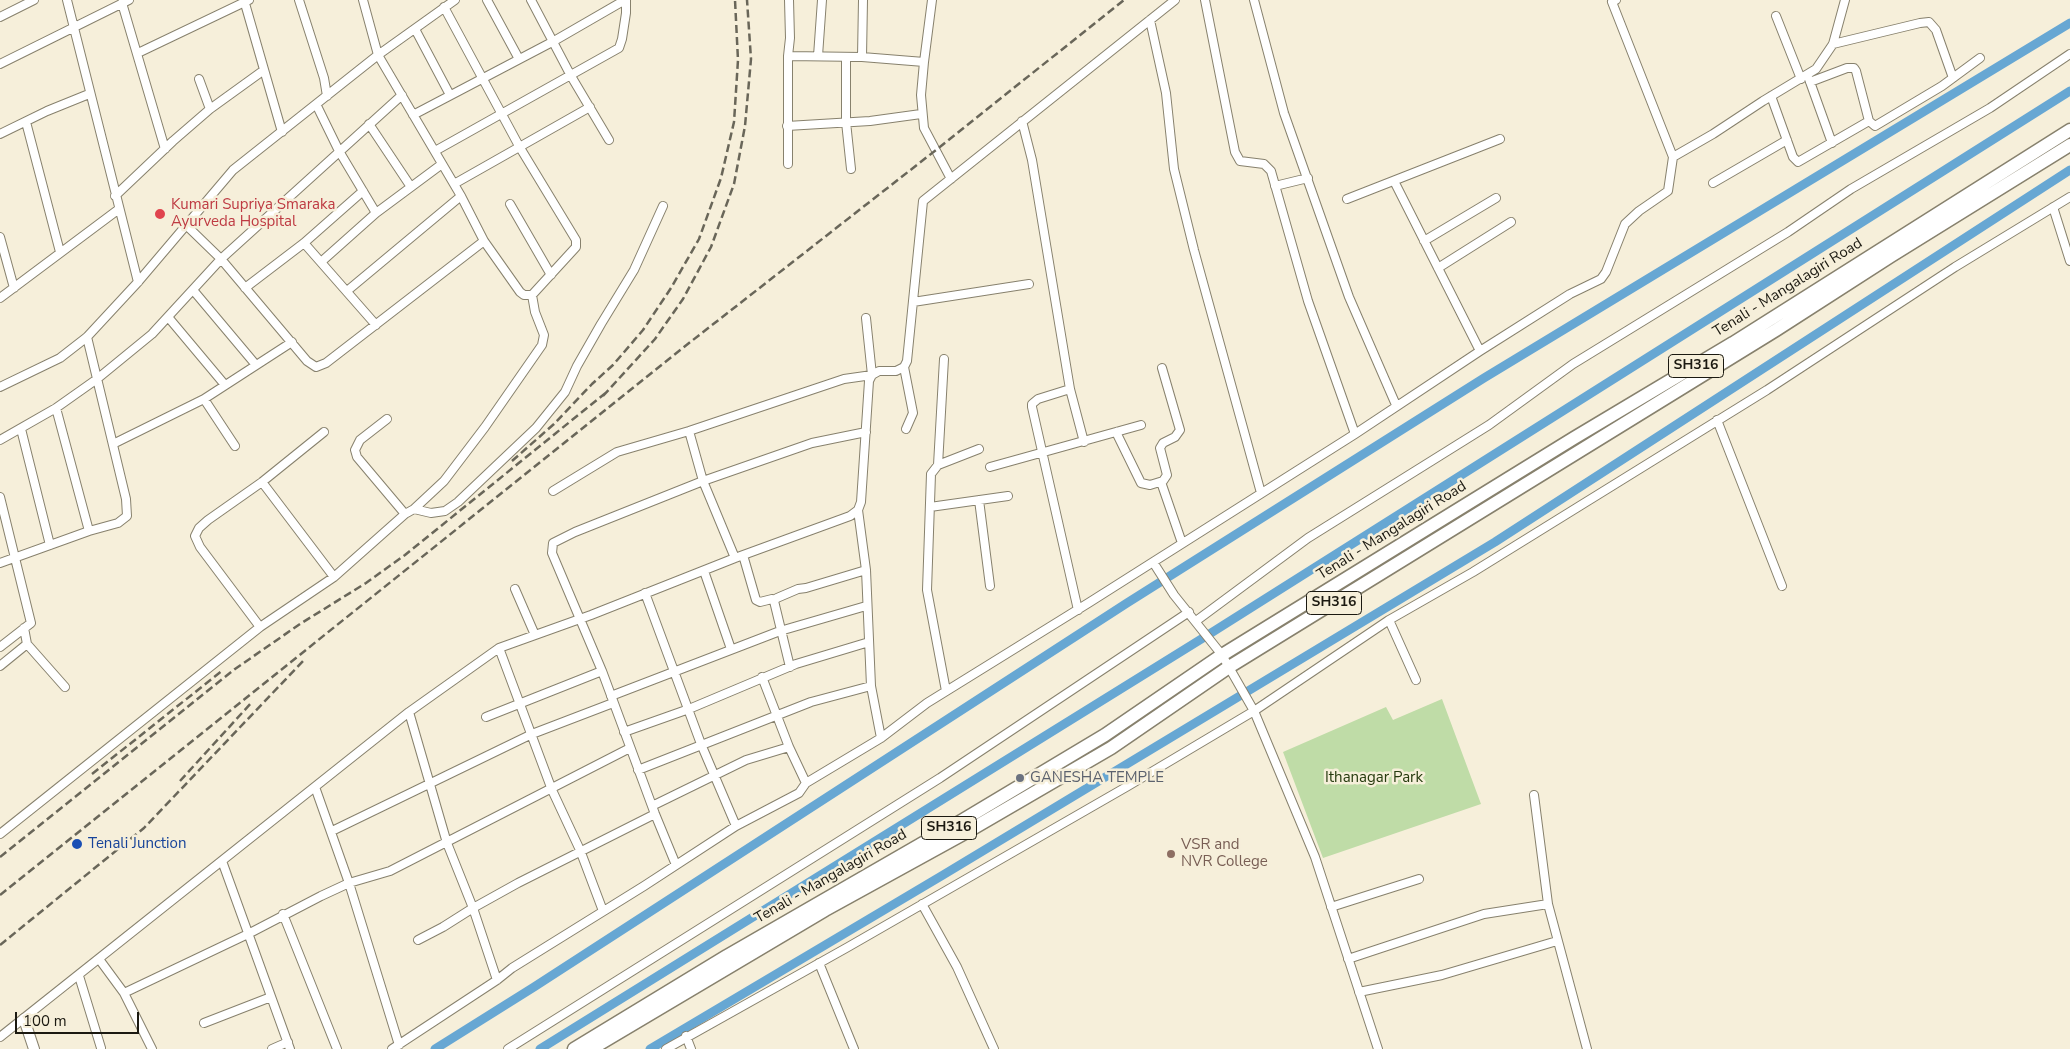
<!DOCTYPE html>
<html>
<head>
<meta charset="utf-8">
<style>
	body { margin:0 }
	#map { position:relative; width:2070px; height:1049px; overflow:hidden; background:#f6efda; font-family:"Nunito Sans",sans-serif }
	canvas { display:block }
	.scale { position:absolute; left:15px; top:1012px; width:124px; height:22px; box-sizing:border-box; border:2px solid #1b1911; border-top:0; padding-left:6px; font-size:15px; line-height:18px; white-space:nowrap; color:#1b1911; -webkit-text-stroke:4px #f6efda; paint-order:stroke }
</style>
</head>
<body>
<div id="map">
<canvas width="2070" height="1049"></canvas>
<div class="scale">100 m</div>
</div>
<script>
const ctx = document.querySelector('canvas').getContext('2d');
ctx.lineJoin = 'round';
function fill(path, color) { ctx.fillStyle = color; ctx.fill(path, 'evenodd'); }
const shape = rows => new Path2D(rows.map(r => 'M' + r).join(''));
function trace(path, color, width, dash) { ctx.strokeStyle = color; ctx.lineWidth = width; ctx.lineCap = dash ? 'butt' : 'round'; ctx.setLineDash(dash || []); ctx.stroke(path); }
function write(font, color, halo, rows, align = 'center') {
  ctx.font = font + ' "Nunito Sans",sans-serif'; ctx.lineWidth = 5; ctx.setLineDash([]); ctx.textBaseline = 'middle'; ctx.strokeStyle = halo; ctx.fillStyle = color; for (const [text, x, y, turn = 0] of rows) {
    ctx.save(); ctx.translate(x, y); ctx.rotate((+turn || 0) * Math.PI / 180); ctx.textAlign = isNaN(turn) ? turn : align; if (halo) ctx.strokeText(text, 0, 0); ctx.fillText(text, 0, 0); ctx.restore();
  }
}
const green = shape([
	[1442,699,1481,804,1323,858,1283,752,1386,707,1393,720]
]);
const canal = shape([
	[435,1049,534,987,1127,603,1484,378,2070,23],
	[540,1049,1211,633,2070,91],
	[650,1049,943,875,1495,542,2070,170]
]);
const minor = shape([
	[67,0,138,282],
	[244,0,282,132],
	[299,0,324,78,327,96],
	[363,0,378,55,461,196,484,241,520,292,524,295,532,295,576,247,576,240,519,146,444,7],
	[487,0,519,59],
	[531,0,571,76,609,140],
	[789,0,790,38,788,56,862,57],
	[863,0,862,57,924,62,921,95,924,128,951,179],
	[1205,0,1235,152,1240,161,1264,164,1271,171,1308,301,1355,434],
	[1254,0,1284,113,1349,297,1396,405],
	[1616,0,1612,2,1673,157],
	[122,3,165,149],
	[1776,16,1801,79],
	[0,17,34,0],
	[1150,20,1166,93,1174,169,1194,250,1261,493],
	[415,29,450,95],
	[1833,44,1920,23,1929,22,1936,30,1953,78],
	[138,53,249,0],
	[788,56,788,164],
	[818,56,822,0],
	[846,58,846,122,851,169],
	[924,62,932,0],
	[0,64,129,0],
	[199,79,210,109],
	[1809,79,1832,143],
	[1810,82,1847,68,1854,68,1856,71,1869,121,1875,126,1942,86,1980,58],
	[1771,96,1793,157,1798,162,1869,121],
	[316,104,339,151,376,213],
	[413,115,554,41,625,0],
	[1022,121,1032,160,1070,389,1084,442],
	[26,122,60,252],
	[369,124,411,187],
	[787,126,870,121,921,114],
	[0,134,47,111,89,94],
	[435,151,619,48,622,39,626,13,626,0],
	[1394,181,1480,351],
	[1713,183,1787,140],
	[454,184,590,107],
	[1275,186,1308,178],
	[115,196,173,141,210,109,264,70],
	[1347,199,1500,139],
	[510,204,551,275],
	[2053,207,2070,261],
	[187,226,221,259,307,361,316,367,326,363,484,241],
	[0,237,14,288],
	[1424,241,1496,198],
	[304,243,376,325],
	[321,262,376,213,442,164],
	[1438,268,1511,222],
	[245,288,304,243,363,191],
	[193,290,256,365],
	[347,291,461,196],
	[0,298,119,209],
	[913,302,1029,284],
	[168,317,225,385],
	[904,367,913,413,906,429],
	[0,387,60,358,87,337,138,282,233,170,378,55,455,0],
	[1070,389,1038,399,1032,404,1032,407,1078,610],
	[204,399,235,446],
	[56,408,89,531],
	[1717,420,1782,586],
	[21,429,50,545],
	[689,431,703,481,735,558],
	[1116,432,1141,483,1150,485,1163,481,1167,475,1160,448,1163,443,1175,437,1180,430,1162,368],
	[0,440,56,408,97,379,152,334,221,259,402,95],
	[113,444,204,399,292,342],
	[938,465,944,359],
	[990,467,1141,425],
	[262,482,334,577],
	[1161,482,1182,543],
	[553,491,617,452,689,431,844,379,872,375,866,318],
	[0,497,31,623,0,647],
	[979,500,990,586],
	[930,507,1008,496],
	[414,509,444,481,485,427,542,345,544,335,535,312,532,295],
	[858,510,866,570,871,686,881,738],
	[405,514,414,509,431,513,445,511,458,502,536,428,565,392,577,366,601,324,634,270,663,206],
	[743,555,756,600,760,602,772,599,774,601,790,667],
	[1153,562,1174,595,1222,655,1254,711,1315,857,1378,1049],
	[0,563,89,531,118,523,127,516,126,499,87,337],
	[704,571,731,649],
	[515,589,535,635],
	[645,593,701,744,736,826],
	[774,601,777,598,798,589,806,588,866,570],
	[1389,620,1416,680],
	[1196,621,1308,538,1489,425,1573,364,1788,232,1851,189,1990,108,2070,54],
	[260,627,200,547,195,536,199,528,208,520,262,482,324,432],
	[24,628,27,644,65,687],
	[499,648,552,790,580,850,603,911],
	[0,666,27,644],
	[762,677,789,747,806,783],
	[946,691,927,590,931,474,938,465,979,449],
	[611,696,780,631,866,606],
	[409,712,447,843,473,908,497,980],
	[486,717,602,671],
	[624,732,689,709,796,664,869,642],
	[638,770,811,702,871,686],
	[315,787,349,883,399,1045],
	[1534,795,1548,904,1587,1049],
	[652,806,746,760,789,747],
	[332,831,532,734,613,703],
	[0,834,260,627,334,577,405,514,357,457,355,450,360,440,387,419],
	[222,861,290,1049],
	[676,865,655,814,602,671,552,553,553,543,575,532,703,481,812,443,866,432],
	[922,904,957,967,994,1049],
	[1331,907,1419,879],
	[283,914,337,1049],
	[418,940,443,927,473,908,518,883,655,814],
	[99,959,124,993,152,1049],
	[1348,959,1484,914,1548,904],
	[819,963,854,1049],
	[79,976,101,1048],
	[1359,992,1442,975,1557,941],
	[124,993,248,934,321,896,349,883,390,871,630,748],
	[204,1023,271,997],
	[686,1036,691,1049],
	[0,1037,409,712,499,648,591,615,735,558,850,516,858,510,861,502,869,381,872,375,879,371,896,371,904,367,907,361,923,201,1175,0],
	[272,1049,288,1042],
	[392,1049,497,980,512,968,644,886,736,826,799,793,806,783,881,738,927,703,1090,602,1355,434,1480,351,1570,294,1601,279,1606,272,1625,224,1639,211,1668,191,1673,157,1713,134,1763,101,1816,69,1833,44,1845,0],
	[508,1049,940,778,1189,612],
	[666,1049,848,947,1128,786,1254,711,1389,620,1473,572,1767,390,1955,267,2070,197]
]);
const tertiary = shape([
	[24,1019,34,1049]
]);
const primary = shape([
	[574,1049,727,956,963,820,1105,735,1222,655,1574,438,1733,343,2070,130],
	[591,1049,825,910,965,833,1111,748,1229,667,1776,330,1891,256,2070,145]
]);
const rail = shape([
	[603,396,655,339,683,299,711,247,734,184,745,126,751,59,747,0],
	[512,461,554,424,592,384,613,365,643,330,671,288,699,239,721,178,734,122,738,60,735,0],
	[92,774,223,670],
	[180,781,252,702],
	[0,857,235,669,300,624,366,583,405,555,608,391],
	[0,895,684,347,936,150,1124,0],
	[0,945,144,828,305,659]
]);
const markers = [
	[160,214,6,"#e0444e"],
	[1020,778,5,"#6b7280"],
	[77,844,6,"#1a4fb4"],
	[1171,854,5,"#8d6e63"]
];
const shields = [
	[1696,366,55],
	[1334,603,55],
	[949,828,55]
];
const shieldNames = [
	["SH316",1696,366],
	["SH316",1334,603],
	["SH316",949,828]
];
const healthNames = [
	["Kumari Supriya Smaraka",171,205],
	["Ayurveda Hospital",171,222]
];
const streetNames = [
	["Tenali - Mangalagiri Road",1788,288,-32],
	["Tenali - Mangalagiri Road",1392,531,-32],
	["Tenali - Mangalagiri Road",831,877,-30]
];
const worshipNames = [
	["GANESHA TEMPLE",1030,778]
];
const parkNames = [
	["Ithanagar Park",1374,778]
];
const transitNames = [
	["Tenali Junction",88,844]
];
const educationNames = [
	["VSR and",1181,845],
	["NVR College",1181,862]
];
fill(green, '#bfdca7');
trace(canal, '#67a7d3', 9);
trace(minor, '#87816d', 10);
trace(tertiary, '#87816d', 12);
trace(primary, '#87816d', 15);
trace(minor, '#fff', 8);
trace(tertiary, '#fff', 10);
trace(primary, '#fff', 12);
trace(rail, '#696659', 2.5, [8, 4]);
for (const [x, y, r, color] of markers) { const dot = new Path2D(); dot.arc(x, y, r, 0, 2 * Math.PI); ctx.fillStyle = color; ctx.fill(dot); trace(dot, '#f6efda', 2); }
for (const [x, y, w] of shields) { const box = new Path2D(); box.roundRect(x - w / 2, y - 11.5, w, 23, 4); ctx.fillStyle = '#f6efda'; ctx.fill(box); trace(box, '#1b1911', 1); }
write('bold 14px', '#1b1911', null, shieldNames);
write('15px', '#be3a42', '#f6efda', healthNames, 'left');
write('15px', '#1b1911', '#f6efda', streetNames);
write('15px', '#5b616d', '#f6efda', worshipNames, 'left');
write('15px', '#263b0f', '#f6efda', parkNames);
write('15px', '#164399', '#f6efda', transitNames, 'left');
write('15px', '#785e54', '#f6efda', educationNames, 'left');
</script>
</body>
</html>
